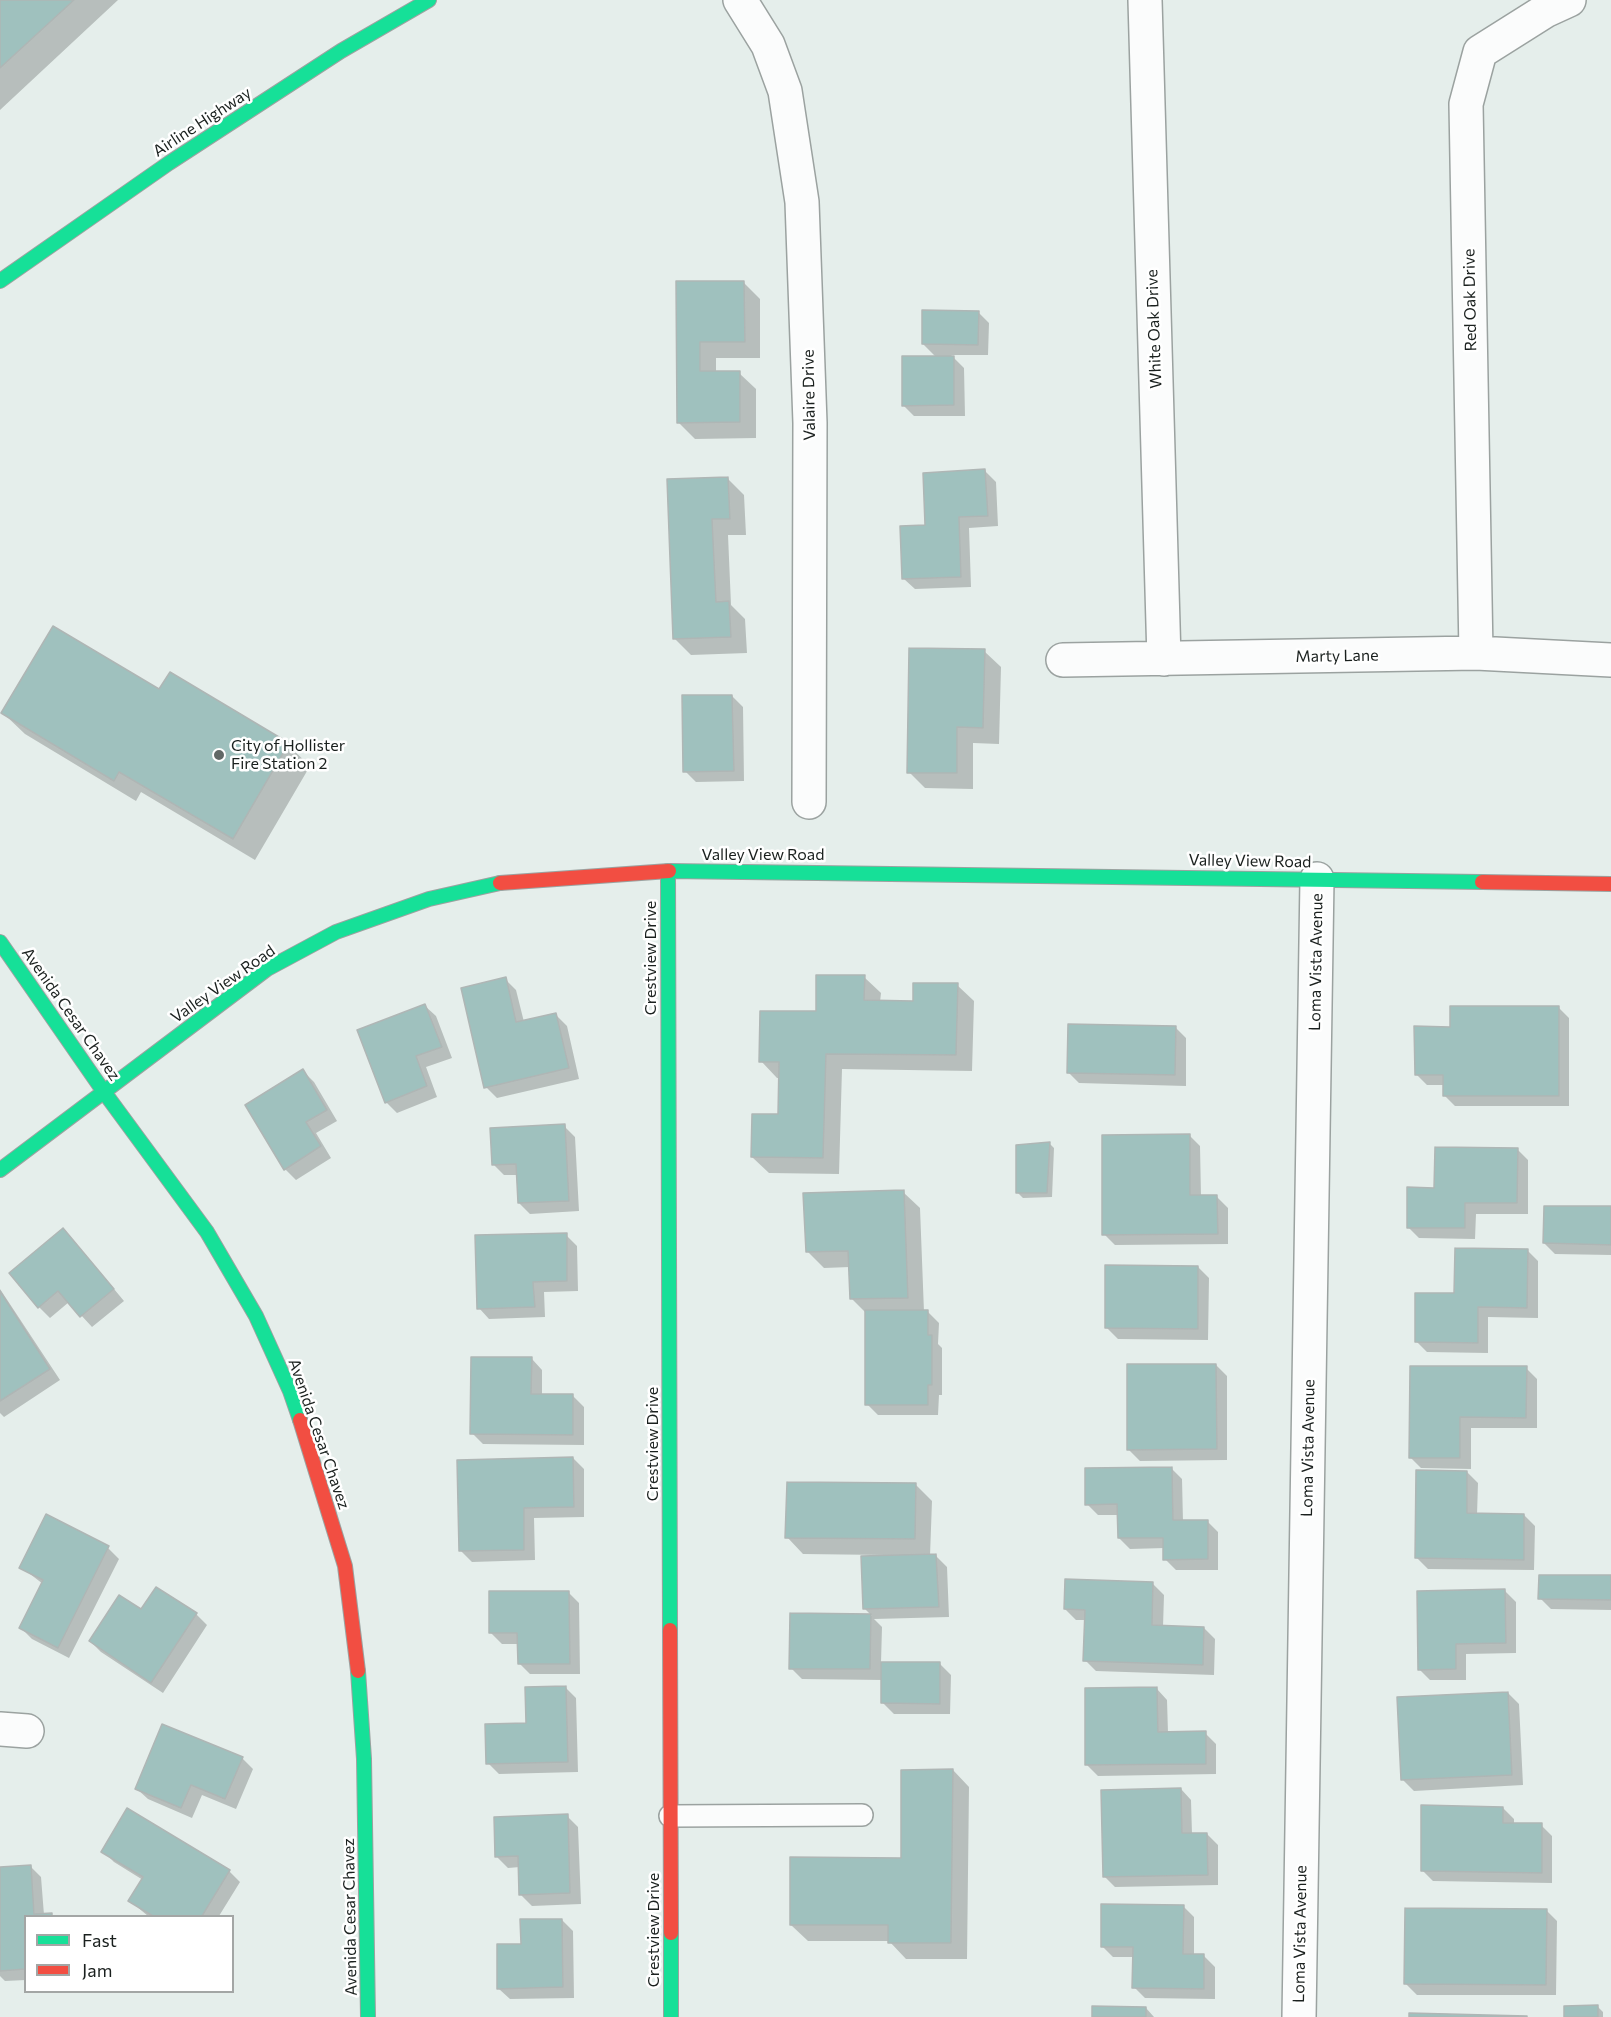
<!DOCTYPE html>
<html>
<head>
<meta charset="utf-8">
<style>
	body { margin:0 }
	#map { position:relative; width:1611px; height:2017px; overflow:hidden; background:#e5eeeb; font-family:Commissioner,sans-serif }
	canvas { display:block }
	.legend { position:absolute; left:24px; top:1915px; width:210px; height:78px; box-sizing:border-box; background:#fff; border:2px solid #a3a6a5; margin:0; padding:8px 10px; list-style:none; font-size:18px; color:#1a201e }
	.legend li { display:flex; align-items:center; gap:12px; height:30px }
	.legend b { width:30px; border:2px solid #a3a6a5 }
</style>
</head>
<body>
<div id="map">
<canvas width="1611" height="2017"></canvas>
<ul class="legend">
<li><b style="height:8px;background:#16e098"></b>Fast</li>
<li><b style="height:8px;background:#f24e42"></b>Jam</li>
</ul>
</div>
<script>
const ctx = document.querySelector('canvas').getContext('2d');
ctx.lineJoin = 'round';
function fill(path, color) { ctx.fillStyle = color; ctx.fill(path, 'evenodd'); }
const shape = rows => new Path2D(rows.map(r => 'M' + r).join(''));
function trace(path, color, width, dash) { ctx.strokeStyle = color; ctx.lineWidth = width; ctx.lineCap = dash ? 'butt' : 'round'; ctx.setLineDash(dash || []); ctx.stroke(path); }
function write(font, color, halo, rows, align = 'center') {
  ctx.font = font + ' Commissioner,sans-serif'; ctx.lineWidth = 5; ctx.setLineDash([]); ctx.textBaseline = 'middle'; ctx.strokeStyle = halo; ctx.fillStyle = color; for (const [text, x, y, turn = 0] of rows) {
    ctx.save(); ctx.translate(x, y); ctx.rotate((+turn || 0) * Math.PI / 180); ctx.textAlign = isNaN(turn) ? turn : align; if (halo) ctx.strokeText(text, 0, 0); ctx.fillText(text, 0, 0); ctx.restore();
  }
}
const shadow = shape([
	[0,0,118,0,0,110],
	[677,283,744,283,760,299,760,358,716,358,716,373,739,373,756,389,756,438,695,439,678,422],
	[978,312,989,323,988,355,951,355,964,368,965,416,914,416,903,405,937,358,923,344],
	[985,471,996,482,998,526,969,528,971,587,915,589,904,579,927,526],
	[727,478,744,495,746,535,728,535,731,605,745,619,747,653,691,655,675,639,668,480],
	[984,651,1001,667,999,744,973,743,973,789,925,788,909,772],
	[170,674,288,745,310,766,255,860,141,792,136,801,25,734,3,713,159,691],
	[732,696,743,707,744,781,696,782,685,771],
	[864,977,881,993,880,1002,914,1003,957,985,974,1001,972,1071,842,1069,839,1174,769,1173,752,1157,780,1116,781,1078,777,1078,761,1061],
	[505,979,516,990,524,1022,556,1015,567,1026,579,1079,497,1098,486,1087],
	[425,1006,436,1016,452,1058,426,1067,437,1097,397,1113,386,1102],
	[1558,1007,1569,1018,1569,1106,1455,1106,1444,1095,1444,1085,1427,1085,1416,1074,1452,1028],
	[1175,1027,1186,1038,1186,1086,1079,1083,1068,1072],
	[303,1071,314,1082,337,1121,316,1133,331,1158,296,1180,285,1169],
	[564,1126,575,1137,579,1211,530,1214,519,1203,518,1175,504,1175,493,1164],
	[1189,1135,1200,1146,1201,1197,1217,1197,1228,1208,1228,1244,1115,1245,1104,1234],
	[1049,1143,1054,1148,1052,1197,1023,1198,1018,1193],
	[1517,1149,1528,1160,1528,1214,1476,1214,1475,1239,1419,1238,1408,1227,1436,1190],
	[903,1192,920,1208,924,1312,928,1312,939,1323,938,1344,942,1348,942,1395,939,1395,938,1415,878,1415,867,1404,867,1314,851,1298,850,1267,824,1268,807,1251],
	[1611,1208,1611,1255,1555,1254,1544,1243],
	[566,1235,577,1246,578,1291,544,1292,545,1317,489,1319,479,1308],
	[74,1241,124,1301,92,1327,69,1302,50,1318,39,1307],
	[1527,1250,1538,1261,1538,1318,1488,1317,1488,1353,1427,1352,1416,1341,1456,1295],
	[1198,1267,1209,1278,1208,1340,1118,1339,1107,1328],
	[0,1289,60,1380,4,1417,0,1413],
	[532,1359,542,1370,542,1396,573,1396,584,1407,584,1445,483,1444,472,1433],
	[1216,1365,1227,1376,1227,1460,1140,1461,1129,1450],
	[1411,1367,1526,1368,1537,1379,1537,1428,1471,1428,1471,1469,1421,1468,1410,1457],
	[573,1458,584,1469,584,1517,534,1518,535,1560,472,1562,461,1551],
	[1171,1468,1182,1479,1183,1522,1207,1521,1218,1532,1218,1570,1176,1570,1165,1559,1165,1548,1130,1549,1119,1538,1119,1515,1098,1515,1087,1504],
	[1467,1472,1478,1483,1477,1515,1524,1515,1535,1526,1534,1570,1428,1569,1417,1558],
	[916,1485,932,1501,930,1556,936,1556,947,1567,949,1617,874,1619,882,1627,881,1663,940,1664,951,1675,950,1714,894,1714,883,1703,883,1680,802,1679,791,1668,791,1615,872,1616,864,1608,883,1555,803,1554,787,1537],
	[47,1516,108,1548,119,1559,69,1658,32,1639,21,1628,43,1584,21,1567],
	[1611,1577,1611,1610,1551,1609,1540,1598],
	[1153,1584,1164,1595,1163,1627,1204,1628,1215,1639,1214,1675,1096,1671,1085,1660,1086,1620,1076,1620,1065,1609],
	[1505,1591,1516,1602,1516,1653,1466,1654,1466,1680,1430,1680,1419,1669],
	[568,1592,579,1603,580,1674,530,1674,519,1663,519,1644,502,1644,491,1633],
	[141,1611,196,1614,207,1625,163,1693,101,1652,90,1641],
	[565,1687,576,1698,578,1772,499,1774,488,1763],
	[1157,1689,1167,1700,1168,1733,1205,1733,1216,1744,1216,1774,1098,1776,1087,1765],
	[1508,1693,1519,1704,1523,1785,1414,1791,1403,1780],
	[242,1758,253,1769,236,1809,202,1795,192,1818,148,1799,137,1789],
	[953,1770,969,1787,967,1959,906,1959,889,1941,808,1941,791,1925,903,1859],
	[1181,1789,1191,1800,1192,1834,1207,1834,1218,1845,1218,1885,1115,1887,1104,1876],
	[1503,1808,1514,1819,1514,1824,1541,1825,1552,1836,1552,1883,1433,1881,1422,1870],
	[567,1816,578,1827,581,1904,532,1906,521,1895,520,1867,508,1868,497,1857],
	[103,1851,229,1871,240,1882,219,1916,148,1916,130,1901,143,1880,114,1862],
	[30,1866,41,1877,44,1915,54,1916,26,1916,26,1980,5,1981,0,1976,0,1868],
	[1183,1906,1194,1917,1194,1956,1204,1956,1215,1967,1215,1999,1145,1998,1134,1987,1134,1957,1113,1957,1102,1946],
	[1546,1910,1557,1921,1556,1995,1417,1995,1406,1984],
	[562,1920,573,1931,574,1998,510,1999,499,1989],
	[1598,2007,1603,2012,1603,2017,1566,2017],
	[1146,2008,1154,2017,1094,2017]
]);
const building = shape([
	[0,0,74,0,0,68,0,0],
	[676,281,744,281,745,342,700,342,700,371,740,371,740,422,677,423,676,281],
	[922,310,979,311,978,345,922,344,922,310],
	[902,356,954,356,954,405,902,406,902,356],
	[985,469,988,516,959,517,961,577,902,579,900,526,925,525,923,473,985,469],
	[728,477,730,519,712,519,716,602,729,601,731,637,673,639,667,479,728,477],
	[53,626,159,689,170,672,289,743,233,839,119,772,114,781,1,713,53,626],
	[909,648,985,649,983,728,957,727,957,773,907,773,909,648],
	[682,695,732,695,734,771,683,772,682,695],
	[816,975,865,975,864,1000,913,1001,913,983,958,983,956,1055,826,1054,823,1158,751,1157,752,1114,778,1114,779,1062,759,1062,760,1011,816,1011,816,975],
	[506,977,516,1022,556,1013,569,1068,484,1088,461,988,506,977],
	[425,1004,442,1047,416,1056,427,1086,385,1103,357,1030,425,1004],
	[1450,1006,1559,1006,1559,1096,1443,1096,1443,1075,1415,1075,1414,1026,1450,1027,1450,1006],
	[1068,1024,1176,1026,1175,1075,1067,1073,1068,1024],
	[303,1069,327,1110,306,1122,321,1146,284,1170,245,1105,303,1069],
	[565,1124,569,1201,518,1203,516,1164,492,1165,490,1128,565,1124],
	[1190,1134,1190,1195,1217,1195,1218,1234,1102,1235,1102,1135,1190,1134],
	[1050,1142,1047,1193,1016,1193,1016,1145,1050,1142],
	[1435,1147,1518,1148,1517,1203,1465,1203,1465,1228,1407,1228,1407,1187,1434,1188,1435,1147],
	[904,1190,908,1298,850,1299,848,1251,806,1252,803,1193,904,1190],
	[1544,1206,1611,1206,1611,1245,1543,1243,1544,1206],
	[63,1228,114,1289,80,1317,58,1291,38,1308,9,1273,63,1228],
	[567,1233,567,1281,533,1282,535,1307,477,1309,475,1235,567,1233],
	[1455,1248,1528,1249,1527,1308,1478,1307,1478,1343,1415,1342,1415,1293,1454,1293,1455,1248],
	[1105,1265,1198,1266,1198,1329,1105,1328,1105,1265],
	[0,1291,50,1369,0,1401,0,1291],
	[865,1310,928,1310,928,1335,932,1335,932,1385,928,1385,928,1405,865,1405,865,1310],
	[471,1357,532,1357,531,1394,573,1394,573,1435,470,1434,471,1357],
	[1127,1364,1216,1364,1217,1449,1127,1450,1127,1364],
	[1410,1366,1527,1366,1526,1418,1460,1417,1460,1458,1409,1458,1410,1366],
	[573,1457,574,1507,524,1508,524,1550,459,1551,457,1460,573,1457],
	[1172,1467,1173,1520,1208,1520,1208,1559,1163,1560,1163,1538,1118,1538,1117,1504,1085,1505,1085,1468,1172,1467],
	[1416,1470,1467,1471,1467,1513,1524,1514,1524,1560,1415,1558,1416,1470],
	[787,1482,916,1483,915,1539,785,1538,787,1482],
	[46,1514,109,1546,58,1648,19,1628,43,1580,19,1568,46,1514],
	[936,1554,939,1607,863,1609,861,1556,936,1554],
	[1539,1575,1611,1575,1611,1600,1538,1599,1539,1575],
	[1065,1579,1153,1582,1152,1625,1204,1627,1203,1665,1083,1661,1085,1610,1064,1609,1065,1579],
	[156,1587,197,1613,151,1683,89,1641,119,1595,141,1609,156,1587],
	[1505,1589,1506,1643,1456,1644,1456,1669,1418,1670,1417,1591,1505,1589],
	[489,1591,569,1591,570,1664,518,1664,517,1633,489,1633,489,1591],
	[790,1613,871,1614,870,1669,789,1669,790,1613],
	[881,1662,940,1662,940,1704,881,1703,881,1662],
	[566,1686,568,1762,486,1764,485,1724,526,1723,525,1687,566,1686],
	[1157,1687,1158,1732,1206,1731,1206,1764,1085,1765,1085,1688,1157,1687],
	[1508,1692,1512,1775,1401,1780,1397,1697,1508,1692],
	[162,1724,243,1757,225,1799,191,1785,181,1808,135,1789,162,1724],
	[953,1769,951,1943,888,1943,888,1925,790,1925,790,1857,901,1858,901,1770,953,1769],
	[1181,1788,1182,1833,1207,1833,1208,1875,1103,1877,1101,1790,1181,1788],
	[1421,1805,1503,1807,1503,1823,1542,1823,1542,1873,1421,1871,1421,1805],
	[127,1808,230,1870,202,1916,153,1916,128,1901,143,1877,101,1852,127,1808],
	[568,1814,570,1893,519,1895,518,1856,495,1857,494,1817,568,1814],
	[31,1865,34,1914,52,1913,52,1916,26,1916,26,1969,0,1971,0,1867,31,1865],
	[1101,1904,1184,1905,1183,1954,1204,1954,1204,1989,1132,1988,1133,1947,1101,1947,1101,1904],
	[1405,1908,1547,1909,1546,1985,1404,1984,1405,1908],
	[520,1919,562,1919,563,1987,497,1989,497,1944,521,1944,520,1919],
	[1598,2005,1598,2017,1564,2017,1564,2006,1598,2005],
	[1092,2006,1146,2007,1146,2017,1092,2017,1092,2006],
	[1409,2013,1527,2016,1527,2017,1409,2017,1409,2013]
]);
const lane = shape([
	[670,1816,862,1815]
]);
const street = shape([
	[740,0,768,45,785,91,802,202,810,423,809,802],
	[1145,0,1164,659],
	[1476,653,1466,104,1480,52,1545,11,1569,0],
	[1063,660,1476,653,1611,660],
	[0,1729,27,1731],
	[1299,2017,1317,879]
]);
const fast = shape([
	[0,281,169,163,341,51,429,0],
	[668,871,670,1630],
	[669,871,1482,882],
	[0,942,104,1092,207,1232,256,1316,290,1391,300,1420],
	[0,1170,267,969,336,932,429,899,500,883],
	[358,1671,364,1759,368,2017],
	[671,1933,671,2017]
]);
const jam = shape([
	[1482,882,1611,884],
	[500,883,669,871],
	[300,1420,345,1566,358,1671],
	[670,1630,671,1933]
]);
const markers = [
	[219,755,6,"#616866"]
];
const streetNames = [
	["Airline Highway",202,122,-33],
	["Red Oak Drive",1470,300,-91],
	["White Oak Drive",1154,329,-92],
	["Valaire Drive",809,395,-91],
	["Marty Lane",1337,656,-1],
	["Valley View Road",763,855],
	["Valley View Road",1250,861,1],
	["Crestview Drive",651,958,-90],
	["Loma Vista Avenue",1316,962,-89],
	["Valley View Road",223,984,-35],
	["Avenida Cesar Chavez",71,1014,55],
	["Avenida Cesar Chavez",319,1434,71],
	["Crestview Drive",653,1444,-90],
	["Loma Vista Avenue",1308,1448,-89],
	["Avenida Cesar Chavez",350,1917,-91],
	["Crestview Drive",654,1930,-90],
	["Loma Vista Avenue",1300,1934,-89]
];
const poiNames = [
	["City of Hollister",231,746],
	["Fire Station 2",231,764]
];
fill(shadow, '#0003');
fill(building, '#9fc1be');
trace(building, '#afb6b5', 1.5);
trace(lane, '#9ba2a0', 24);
trace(street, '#9ba2a0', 36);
trace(fast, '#9ba2a0', 16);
trace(jam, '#9ba2a0', 16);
trace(lane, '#fbfcfc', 21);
trace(street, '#fbfcfc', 33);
trace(fast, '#16e098', 14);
trace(jam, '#f24e42', 14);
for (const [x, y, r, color] of markers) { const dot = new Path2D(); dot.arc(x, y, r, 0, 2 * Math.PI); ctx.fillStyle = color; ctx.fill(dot); trace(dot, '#fff', 2); }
write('16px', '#1a201e', '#fff', streetNames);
write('16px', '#1a201e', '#fff', poiNames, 'left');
</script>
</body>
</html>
